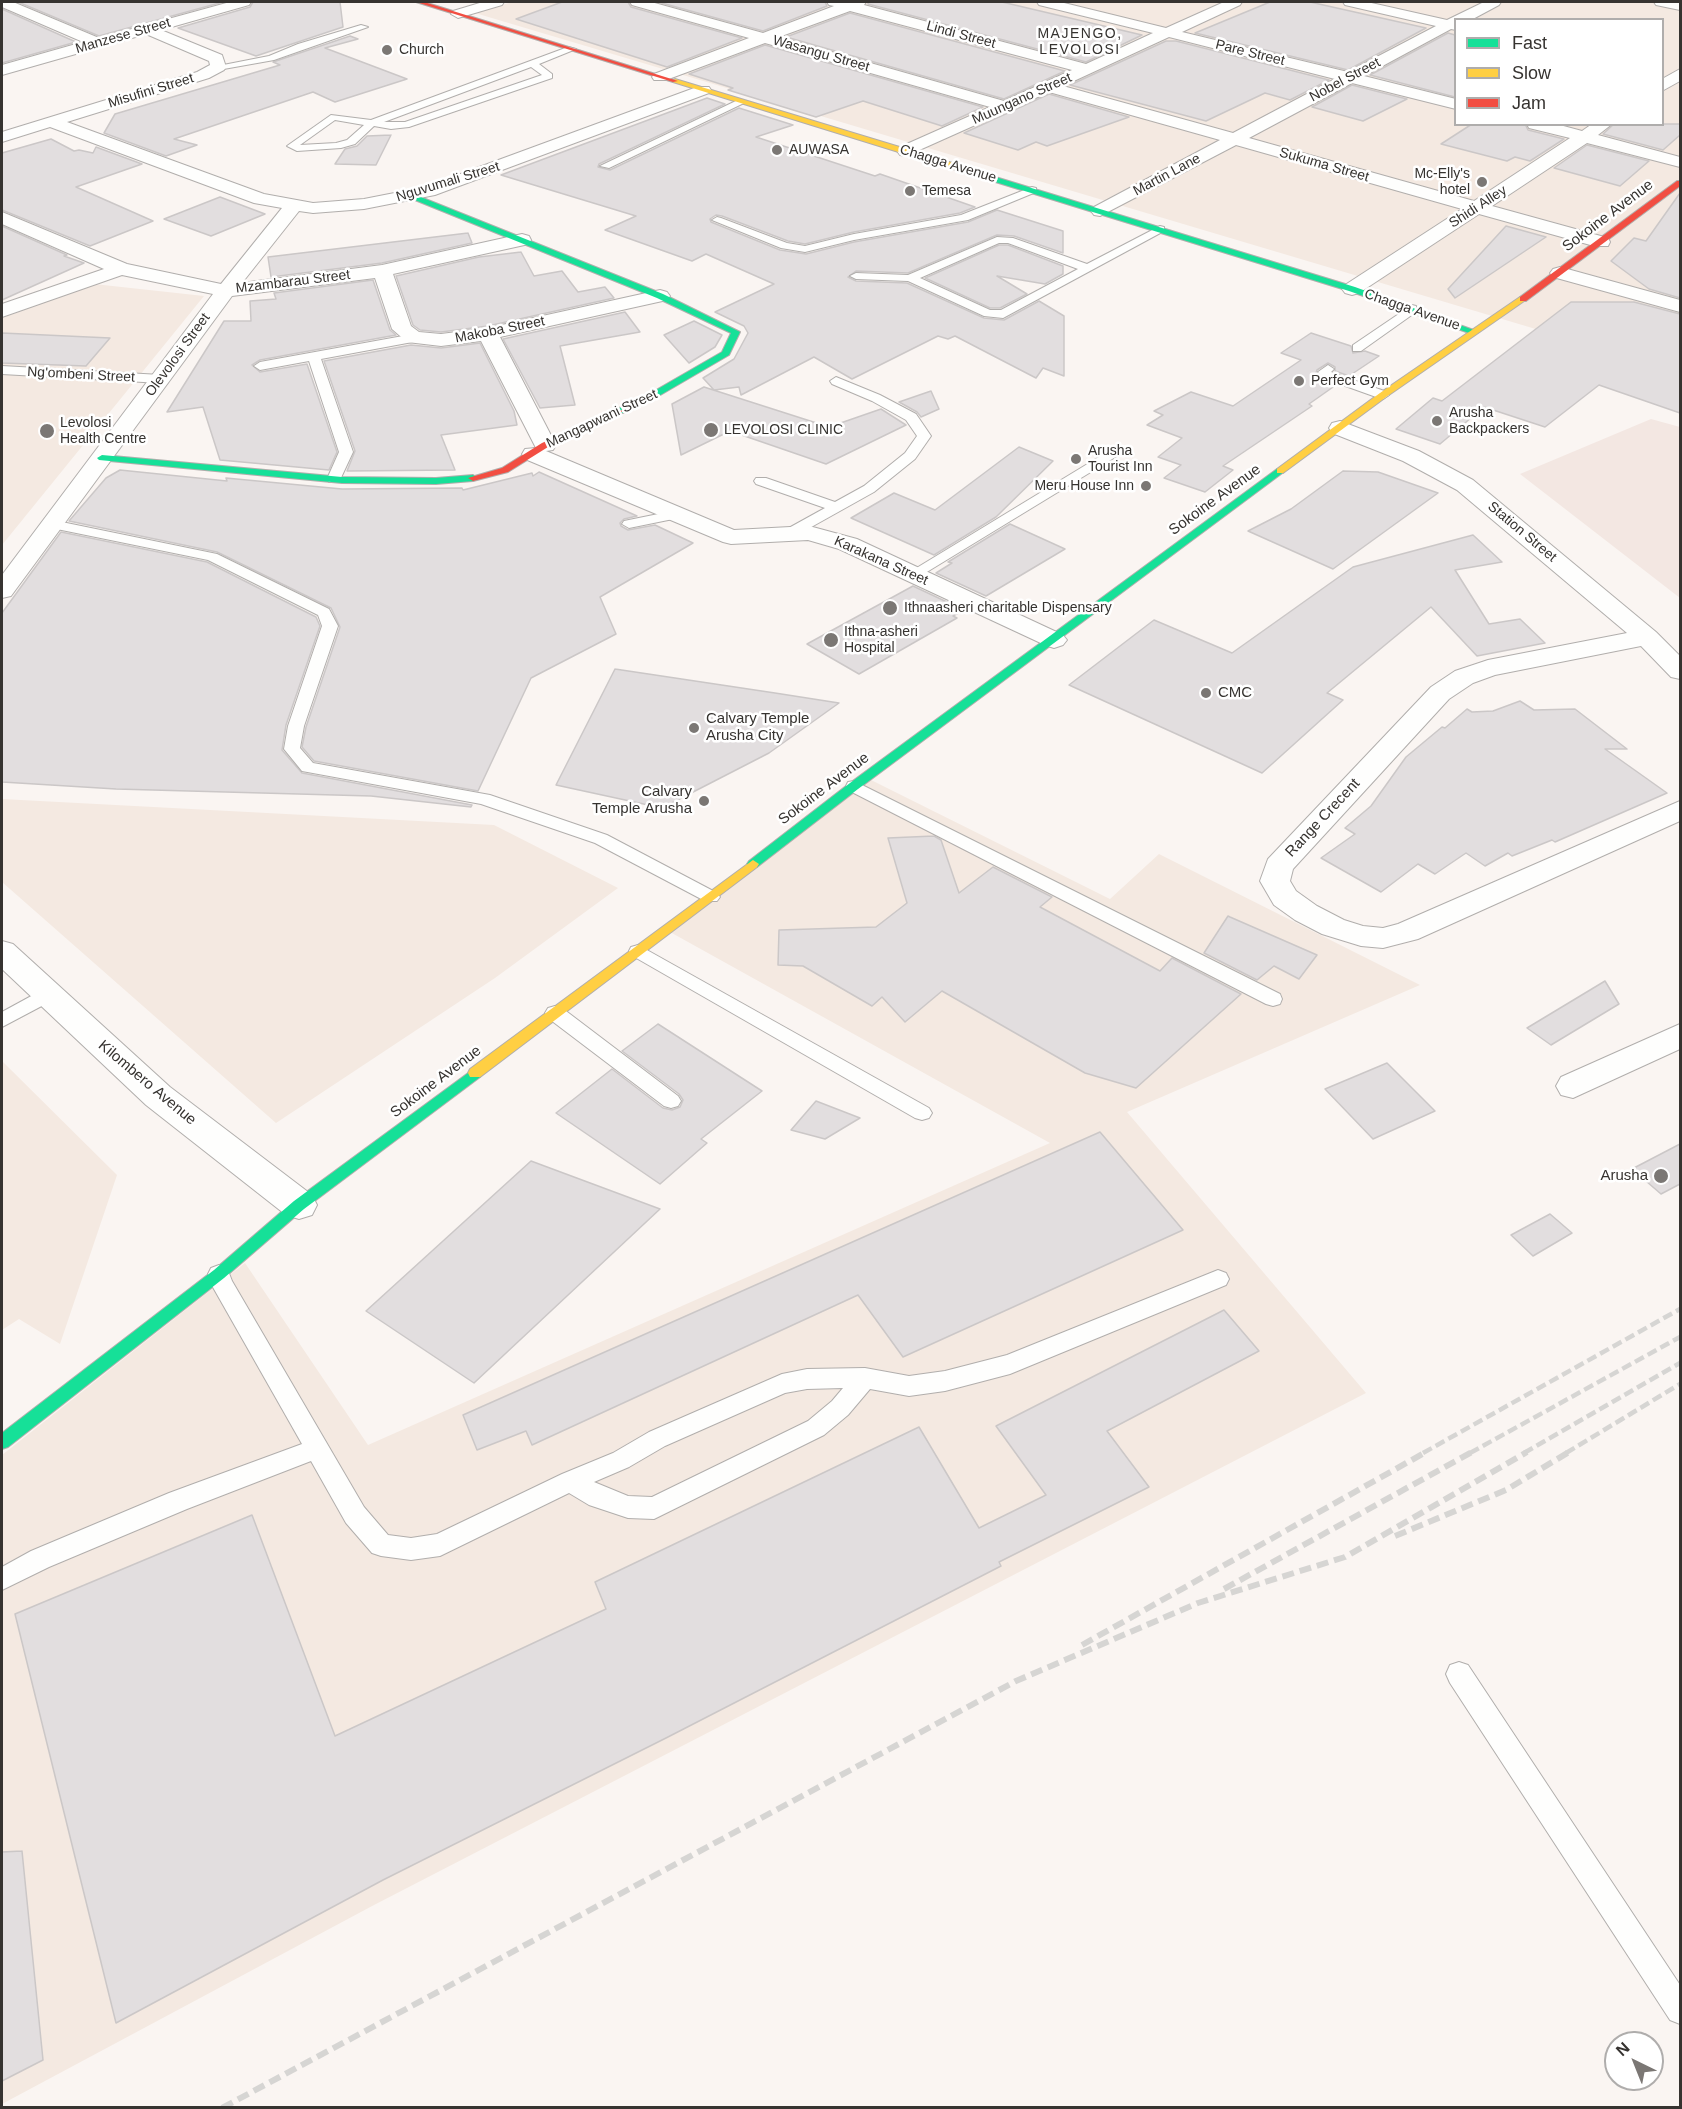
<!DOCTYPE html>
<html>
<head>
<meta charset="utf-8">
<style>
	body { margin:0 }
	#map { position:relative; width:1682px; height:2109px; overflow:hidden; background:#faf5f2; font-family:Arial,sans-serif }
	canvas { display:block }
	.frame { position:absolute; inset:0; border:3px solid #363330; pointer-events:none }
	.legend { position:absolute; left:1454px; top:18px; width:210px; height:108px; box-sizing:border-box; background:#fff; border:2px solid #afadac; margin:0; padding:8px 10px; list-style:none; font-size:18px; color:#363330 }
	.legend li { display:flex; align-items:center; gap:12px; height:30px }
	.legend b { width:30px; border:2px solid #afadac }
	.north { position:absolute; left:1604px; top:2031px; width:60px; height:60px; box-sizing:border-box; background:#fff; border:2px solid #afadac; border-radius:50%; rotate:317deg; font-size:16px; font-weight:700; line-height:24px; text-align:center; color:#363330 }
	.north::after { content:''; display:block; margin:auto; width:21px; height:27px; background:#7b7774; clip-path:polygon(50% 0,100% 100%,50% 72%,0 100%) }
</style>
</head>
<body>
<div id="map">
<canvas width="1682" height="2109"></canvas>
<div class="frame"></div>
<ul class="legend">
<li><b style="height:8px;background:#16e098"></b>Fast</li>
<li><b style="height:8px;background:#ffcf43"></b>Slow</li>
<li><b style="height:8px;background:#f24e42"></b>Jam</li>
</ul>
<div class="north">N</div>
</div>
<script>
const ctx = document.querySelector('canvas').getContext('2d');
ctx.lineJoin = 'round';
function fill(path, color) { ctx.fillStyle = color; ctx.fill(path, 'evenodd'); }
const shape = rows => new Path2D(rows.map(r => 'M' + r).join(''));
function trace(path, color, width, dash) { ctx.strokeStyle = color; ctx.lineWidth = width; ctx.lineCap = dash ? 'butt' : 'round'; ctx.setLineDash(dash || []); ctx.stroke(path); }
function write(font, color, halo, rows, align = 'center') {
  ctx.font = font + ' Arial,sans-serif'; ctx.lineWidth = 5; ctx.setLineDash([]); ctx.textBaseline = 'middle'; ctx.strokeStyle = halo; ctx.fillStyle = color; for (const [text, x, y, turn = 0] of rows) {
    ctx.save(); ctx.translate(x, y); ctx.rotate((+turn || 0) * Math.PI / 180); ctx.textAlign = isNaN(turn) ? turn : align; if (halo) ctx.strokeText(text, 0, 0); ctx.fillText(text, 0, 0); ctx.restore();
  }
}
const built = shape([
	[512,2,1680,2,1680,372,475,13],
	[1456,20,1662,20,1662,124,1456,124],
	[94,284,204,296,2,545,2,318],
	[871,780,1110,899,1159,854,1420,985,1127,1112,1366,1393,374,1905,2,2104,2,1455,245,1263,368,1445,1050,1143,670,932],
	[2,799,494,825,618,888,495,978,276,1123,2,882],
	[2,1061,117,1175,60,1344,19,1319,2,1330]
]);
const education = shape([
	[1651,419,1680,427,1680,598,1520,474]
]);
const building = shape([
	[18,2,223,2,99,36,18,2],
	[253,2,340,2,343,27,256,56,178,28,250,7,253,2],
	[562,2,628,2,631,7,742,38,667,67,516,19,562,2],
	[658,2,825,2,827,6,763,31,658,2],
	[868,2,1002,2,1142,35,1086,62,868,4,868,2],
	[1270,2,1310,2,1426,28,1348,70,1195,33,1270,2],
	[2,9,76,42,2,63,2,9],
	[850,13,1065,71,1004,99,786,37,850,13],
	[1448,33,1455,35,1455,97,1370,75,1448,33],
	[350,36,358,39,325,48,407,79,335,102,313,92,174,139,197,145,166,156,104,133,115,114,280,65,273,62,350,36],
	[1166,41,1176,41,1329,80,1290,100,1265,93,1206,121,1070,85,1166,41],
	[765,45,983,107,942,126,863,101,816,117,728,90,733,88,689,74,765,45],
	[1352,85,1407,99,1363,121,1312,107,1352,85],
	[1049,94,1129,117,1047,146,1036,142,1018,150,964,133,1049,94],
	[707,98,725,104,599,164,598,167,610,170,739,108,793,125,756,137,875,176,880,174,975,207,960,213,854,232,805,244,788,241,722,216,716,215,710,219,711,222,780,250,806,254,854,242,968,222,997,210,1063,231,1063,253,1014,236,997,235,908,273,856,271,848,277,856,281,907,283,984,318,1004,320,1039,301,1064,316,1064,376,1043,368,1036,378,955,336,948,339,938,336,852,379,814,357,741,395,739,387,714,390,703,378,734,359,748,333,744,326,715,312,774,284,706,254,692,261,605,230,636,216,501,175,707,98],
	[1472,124,1525,124,1528,130,1564,139,1530,161,1515,157,1507,161,1441,144,1472,124],
	[1614,124,1680,124,1680,135,1663,150,1603,134,1614,124],
	[391,135,376,165,335,164,345,149,357,146,367,136,391,135],
	[51,139,74,151,79,150,93,153,96,147,142,164,76,187,153,221,90,246,2,210,2,153,51,139],
	[1587,145,1649,161,1620,186,1554,168,1587,145],
	[1680,193,1680,298,1649,289,1611,261,1634,238,1646,241,1680,193],
	[220,197,265,214,211,236,164,219,220,197],
	[2,226,67,255,64,256,84,263,2,300,2,226],
	[1506,226,1546,237,1455,298,1448,289,1506,226],
	[468,233,472,243,382,263,271,277,268,257,468,233],
	[999,245,1008,245,1063,266,1063,274,1045,284,997,276,1027,294,1000,308,990,308,925,278,999,245],
	[521,252,534,276,562,271,578,292,605,287,614,298,488,326,441,332,420,330,413,325,396,276,479,257,521,252],
	[373,280,390,330,396,335,260,360,252,365,260,372,307,364,337,452,329,470,220,460,203,407,167,412,224,321,251,321,250,301,276,299,274,293,373,280],
	[1571,302,1634,302,1680,314,1680,413,1599,385,1545,427,1484,407,1440,444,1396,429,1433,398,1442,401,1571,302],
	[625,312,640,332,560,346,575,405,540,408,503,339,625,312],
	[694,321,722,335,715,347,689,363,664,335,694,321],
	[2,333,110,338,86,366,2,363,2,333],
	[1311,333,1351,346,1353,353,1365,351,1379,356,1349,376,1335,371,1335,367,1328,363,1317,370,1316,373,1321,379,1336,385,1309,404,1312,406,1223,466,1233,470,1205,492,1164,478,1181,465,1158,457,1182,438,1147,425,1163,415,1154,411,1191,392,1233,406,1301,360,1281,353,1311,333],
	[480,343,514,411,517,425,441,435,455,470,347,471,355,451,324,361,411,345,441,348,480,343],
	[704,387,829,427,881,409,906,425,826,464,730,431,681,455,672,404,704,387],
	[931,391,939,409,921,417,917,412,899,402,931,391],
	[1019,447,1053,461,996,517,934,555,851,518,894,493,935,510,1019,447],
	[120,470,227,481,226,478,342,489,462,488,463,490,532,473,533,476,539,472,637,516,624,519,620,523,621,526,628,530,655,525,693,543,600,597,616,634,531,678,478,791,314,761,302,747,306,727,340,627,331,608,217,552,69,521,106,478,120,470],
	[1343,471,1378,472,1438,493,1333,569,1248,531,1291,509,1343,471],
	[1010,524,1065,549,986,596,936,573,952,563,948,562,1010,524],
	[61,532,207,562,316,617,320,626,286,725,282,750,302,773,472,805,471,807,371,796,116,789,2,782,2,613,61,532],
	[1473,535,1502,562,1455,570,1489,624,1520,619,1545,643,1477,656,1431,607,1327,693,1343,700,1262,773,1069,685,1154,620,1232,653,1353,567,1473,535],
	[913,586,964,610,953,616,957,618,859,674,807,644,913,586],
	[615,669,775,693,839,703,769,753,662,808,556,785,615,669],
	[1520,701,1534,710,1575,709,1627,749,1605,749,1667,793,1555,842,1552,840,1512,856,1508,853,1485,866,1466,853,1435,874,1418,864,1381,892,1321,858,1355,834,1345,828,1371,806,1406,757,1442,727,1445,728,1467,709,1472,712,1493,711,1520,701],
	[934,836,941,840,959,893,993,867,1052,897,1040,907,1160,971,1172,958,1241,994,1136,1088,1085,1073,942,991,905,1022,882,997,872,1006,803,966,778,965,779,930,876,927,907,903,888,838,934,836],
	[1228,916,1230,917,1317,955,1299,979,1274,966,1257,980,1204,953,1228,916],
	[1605,981,1619,1004,1551,1045,1527,1028,1605,981],
	[658,1024,762,1091,701,1139,707,1143,660,1184,556,1113,612,1069,663,1108,672,1110,680,1107,683,1100,679,1094,622,1051,658,1024],
	[1387,1063,1435,1111,1373,1139,1325,1089,1387,1063],
	[816,1101,860,1118,825,1139,791,1130,816,1101],
	[1100,1132,1183,1230,903,1357,858,1295,532,1445,526,1431,477,1450,463,1415,1100,1132],
	[1680,1144,1680,1184,1661,1194,1632,1169,1680,1144],
	[531,1161,660,1209,474,1383,366,1311,531,1161],
	[1550,1214,1572,1233,1533,1256,1511,1235,1550,1214],
	[1224,1310,1259,1351,1107,1431,1149,1487,999,1562,1001,1566,666,1738,383,1880,116,2023,15,1614,252,1515,335,1736,606,1609,595,1582,919,1427,979,1528,1046,1495,996,1426,1224,1310],
	[22,1851,43,2060,2,2081,2,1852,22,1851]
]);
const lane = shape([
	[361,25,368,27,274,60,218,70,213,67,269,56,298,44,361,25],
	[568,47,576,49,539,64,552,74,552,78,409,127,391,129,374,126,355,144,341,148,297,151,287,146,331,115,371,120,568,47],
	[531,67,542,75,405,122,384,122,531,67],
	[335,120,364,125,347,140,336,143,300,145,335,120],
	[738,100,746,102,609,168,600,166,738,100],
	[1032,187,1036,188,1036,192,968,220,854,240,805,252,781,248,712,220,717,217,721,218,787,243,805,246,854,234,961,215,1032,187],
	[1160,226,1164,227,1164,231,1003,318,984,316,908,281,856,279,850,276,856,273,908,275,997,237,1013,238,1087,264,1160,226],
	[999,243,1008,243,1078,269,1001,310,990,310,920,278,999,243],
	[1412,305,1416,306,1416,312,1361,351,1353,351,1353,345,1412,305],
	[414,334,420,338,418,341,321,359,353,452,339,482,329,482,327,479,339,452,309,361,260,370,254,366,260,362,414,334],
	[1328,365,1334,369,1331,372,1387,392,1389,395,1383,399,1379,398,1323,378,1318,372,1328,365],
	[2,366,161,375,167,379,161,383,2,374,2,366],
	[836,377,880,395,916,414,931,436,915,459,874,492,797,535,787,535,785,532,787,529,825,508,756,484,754,481,756,478,766,478,835,502,864,486,905,453,917,436,906,420,872,401,832,384,830,381,836,377],
	[1117,446,1122,447,1124,450,1122,453,917,578,912,579,905,575,1117,446],
	[673,511,678,512,680,515,678,518,629,528,622,524,624,521,673,511],
	[52,520,217,554,329,609,338,626,304,726,300,748,313,763,490,795,607,835,717,893,720,897,717,901,705,901,595,843,481,804,302,771,284,749,288,726,322,626,318,615,208,560,47,527,45,524,52,520],
	[854,781,1280,994,1282,999,1280,1004,1273,1006,1266,1004,848,790,846,786,848,782,854,781],
	[638,945,929,1108,932,1113,929,1118,922,1120,915,1118,631,955,629,951,631,947,638,945],
	[46,988,53,990,55,995,53,1000,2,1027,2,1012,46,988],
	[555,1006,562,1008,678,1096,681,1101,678,1106,671,1108,664,1106,548,1018,545,1013,548,1008,555,1006],
	[219,1265,227,1268,232,1281,364,1507,388,1535,411,1538,437,1534,562,1474,613,1453,649,1432,782,1374,807,1369,865,1368,909,1376,945,1371,1007,1355,1218,1270,1226,1273,1229,1279,1226,1285,1010,1374,945,1391,909,1396,870,1389,848,1415,824,1435,654,1519,628,1518,589,1505,569,1493,440,1556,411,1560,381,1556,372,1553,346,1523,311,1461,187,1509,49,1567,2,1590,2,1567,31,1551,169,1493,302,1444,210,1282,208,1274,211,1268,219,1265],
	[843,1388,832,1401,808,1421,652,1497,628,1496,594,1482,629,1467,665,1446,785,1393,807,1389,843,1388],
	[1459,1662,1468,1665,1680,1985,1680,2024,1670,2020,1450,1683,1446,1674,1450,1665,1459,1662]
]);
const street = shape([
	[2,2,13,2,99,38,230,2,251,2,249,5,161,30,222,55,226,67,224,70,209,78,67,122,264,194,313,203,364,199,425,187,697,87,709,87,711,90,709,93,435,195,364,209,313,213,299,211,242,283,382,265,522,234,529,236,531,240,529,244,393,274,411,326,419,332,441,334,488,328,660,290,667,292,670,296,667,300,500,337,556,445,553,450,546,451,734,530,809,526,857,539,1063,635,1067,640,1063,645,1054,648,1045,645,839,549,808,540,731,544,723,542,525,459,522,454,525,449,536,448,481,341,441,346,407,342,392,329,375,278,232,296,11,596,2,598,2,575,213,294,122,275,2,317,2,304,104,269,2,224,2,212,127,264,221,284,282,208,254,203,50,127,2,142,2,132,197,72,210,65,209,61,146,34,2,75,2,65,83,42,2,7,2,2],
	[483,2,504,2,502,5,458,18,451,14,453,11,483,2],
	[630,2,651,2,763,33,834,6,829,5,827,2,866,2,864,5,1086,64,1153,33,1039,5,1037,2,1060,2,1166,28,1224,2,1242,2,1240,5,1182,32,1348,72,1436,26,1345,5,1343,2,1367,2,1447,20,1484,2,1501,2,1499,5,1471,20,1456,20,1456,30,1451,29,1364,76,1456,99,1456,109,1352,83,1249,138,1474,201,1570,138,1529,128,1527,124,1556,124,1582,131,1592,124,1612,124,1598,135,1680,157,1680,167,1587,143,1492,206,1608,238,1610,242,1608,246,1594,246,1479,214,1359,293,1352,295,1345,293,1342,289,1345,285,1462,209,1236,145,1100,216,1094,215,1091,211,1094,207,1220,140,1049,92,906,156,900,155,897,151,900,147,990,107,765,43,666,80,654,80,652,77,654,74,749,38,632,5,630,2],
	[850,11,1072,70,1004,101,779,37,850,11],
	[1169,37,1335,79,1233,133,1063,86,1169,37],
	[1654,2,1680,2,1680,10,1656,5,1654,2],
	[1680,69,1680,81,1662,91,1662,79,1680,69],
	[1560,267,1680,300,1680,312,1553,277,1550,273,1553,269,1560,267],
	[1340,421,1419,451,1473,480,1656,632,1680,656,1680,679,1671,677,1641,646,1495,675,1473,683,1449,699,1293,869,1290,881,1296,891,1317,906,1344,920,1363,926,1383,928,1398,924,1680,801,1680,821,1418,939,1383,948,1361,946,1322,934,1295,920,1274,905,1260,881,1268,859,1431,687,1455,671,1488,660,1627,633,1457,490,1403,461,1332,433,1329,428,1332,423,1340,421],
	[2,941,13,944,170,1087,312,1195,317,1205,312,1215,299,1219,286,1215,146,1105,2,969,2,941],
	[1680,1024,1680,1049,1573,1098,1561,1095,1556,1086,1561,1077,1680,1024]
]);
const fast = shape([
	[966,168,1355,287,1479,332,1472,334,1349,291,963,172,962,170,966,168],
	[413,194,663,294,740,332,729,355,650,401,623,413,617,413,617,409,644,397,722,352,731,333,657,298,410,198,410,194,413,194],
	[102,455,342,477,436,478,473,475,478,478,473,481,436,484,342,483,99,460,97,458,102,455],
	[1277,469,1285,471,858,789,757,867,749,867,747,864,749,861,850,783,1277,469],
	[475,1068,480,1069,482,1073,480,1077,304,1209,224,1278,8,1447,2,1449,2,1433,214,1270,294,1201,475,1068]
]);
const slow = shape([
	[675,79,969,168,970,170,963,172,673,82,675,79],
	[1520,297,1527,299,1386,397,1283,473,1277,473,1277,469,1380,393,1520,297],
	[753,860,759,864,757,867,480,1077,470,1077,468,1073,470,1069,753,860]
]);
const jam = shape([
	[416,2,424,2,678,81,673,82,416,2],
	[1677,181,1680,181,1680,186,1526,301,1520,301,1520,297,1677,181],
	[617,409,624,411,548,447,508,472,473,481,468,478,502,468,542,443,617,409]
]);
const railFar1 = shape([
	[1423,1453,1680,1309],
	[1470,1453,1680,1337],
	[1524,1453,1680,1363],
	[1566,1453,1680,1384]
]);
const rail = shape([
	[1395,1536,1506,1490,1569,1452],
	[1224,1589,1472,1452],
	[1082,1645,1426,1452],
	[222,2108,1016,1681,1198,1603,1345,1557,1527,1452]
]);
const markers = [
	[387,50,6,"#7b7774"],
	[777,150,6,"#7b7774"],
	[1482,182,6,"#7b7774"],
	[910,191,6,"#7b7774"],
	[1299,381,6,"#7b7774"],
	[1437,421,6,"#7b7774"],
	[711,430,8,"#7b7774"],
	[47,431,8,"#7b7774"],
	[1076,459,6,"#7b7774"],
	[1146,486,6,"#7b7774"],
	[890,608,8,"#7b7774"],
	[831,640,8,"#7b7774"],
	[1206,693,6,"#7b7774"],
	[694,728,6,"#7b7774"],
	[704,801,6,"#7b7774"],
	[1661,1176,8,"#7b7774"]
];
const farNeighbourhoodnames = [
	["MAJENGO,",1080,34],
	["LEVOLOSI",1080,50]
];
const farStreetnames = [
	["Lindi Street",961,35,15],
	["Manzese Street",123,36,-16],
	["Pare Street",1250,53,14],
	["Wasangu Street",821,54,16],
	["Nobel Street",1345,80,-28],
	["Misufini Street",151,91,-17],
	["Muungano Street",1022,99,-24],
	["Chagga Avenue",948,164,17],
	["Sukuma Street",1324,165,16],
	["Martin Lane",1167,175,-28],
	["Nguvumali Street",448,182,-17],
	["Shidi Alley",1478,207,-33],
	["Mzambarau Street",293,282,-7],
	["Chagga Avenue",1412,310,19],
	["Makoba Street",500,330,-11],
	["Olevolosi Street",178,355,-54],
	["Ng'ombeni Street",81,375,3],
	["Mangapwani Street",602,419,-25],
	["Station Street",1522,532,40],
	["Karakana Street",881,561,24]
];
const farPoinames = [
	["Church",399,50],
	["AUWASA",789,150],
	["Mc-Elly's",1470,174,"right"],
	["hotel",1470,190,"right"],
	["Temesa",922,191],
	["Perfect Gym",1311,381],
	["Arusha",1449,413],
	["Backpackers",1449,429],
	["Levolosi",60,423],
	["Health Centre",60,439],
	["LEVOLOSI CLINIC",724,430],
	["Arusha",1088,451],
	["Tourist Inn",1088,467],
	["Meru House Inn",1134,486,"right"],
	["Ithnaasheri charitable Dispensary",904,608],
	["Ithna-asheri",844,632],
	["Hospital",844,648]
];
const streetNames = [
	["Sokoine Avenue",1608,216,-37],
	["Sokoine Avenue",1215,500,-36],
	["Sokoine Avenue",824,789,-37],
	["Range Crecent",1323,818,-47],
	["Sokoine Avenue",436,1082,-37],
	["Kilombero Avenue",147,1083,40]
];
const poiNames = [
	["CMC",1218,693],
	["Calvary Temple",706,719],
	["Arusha City",706,736],
	["Calvary",692,792,"right"],
	["Temple Arusha",692,809,"right"],
	["Arusha",1648,1176,"right"]
];
fill(built, '#f4e9e1');
fill(education, '#f3e7e2');
fill(building, '#e2dedf');
trace(building, '#cbc7c7', 1.5);
trace(lane, '#b1aeac', 2);
trace(street, '#b1aeac', 2);
trace(fast, '#b1aeac', 2);
trace(slow, '#b1aeac', 2);
trace(jam, '#b1aeac', 2);
fill(lane, '#fefefd');
fill(street, '#fefefd');
fill(fast, '#16e098');
fill(slow, '#ffcf43');
fill(jam, '#f24e42');
trace(railFar1, '#d6d5d3', 4.5, [10, 4.5]);
trace(rail, '#d6d5d3', 6, [12, 6]);
for (const [x, y, r, color] of markers) { const dot = new Path2D(); dot.arc(x, y, r, 0, 2 * Math.PI); ctx.fillStyle = color; ctx.fill(dot); trace(dot, '#fff', 2); }
ctx.letterSpacing = '1.5px';
write('14px', '#363330', '#fff', farNeighbourhoodnames);
ctx.letterSpacing = '0px';
write('14px', '#363330', '#fff', farStreetnames);
write('14px', '#363330', '#fff', farPoinames, 'left');
write('15px', '#363330', '#fff', streetNames);
write('15px', '#363330', '#fff', poiNames, 'left');
</script>
</body>
</html>
